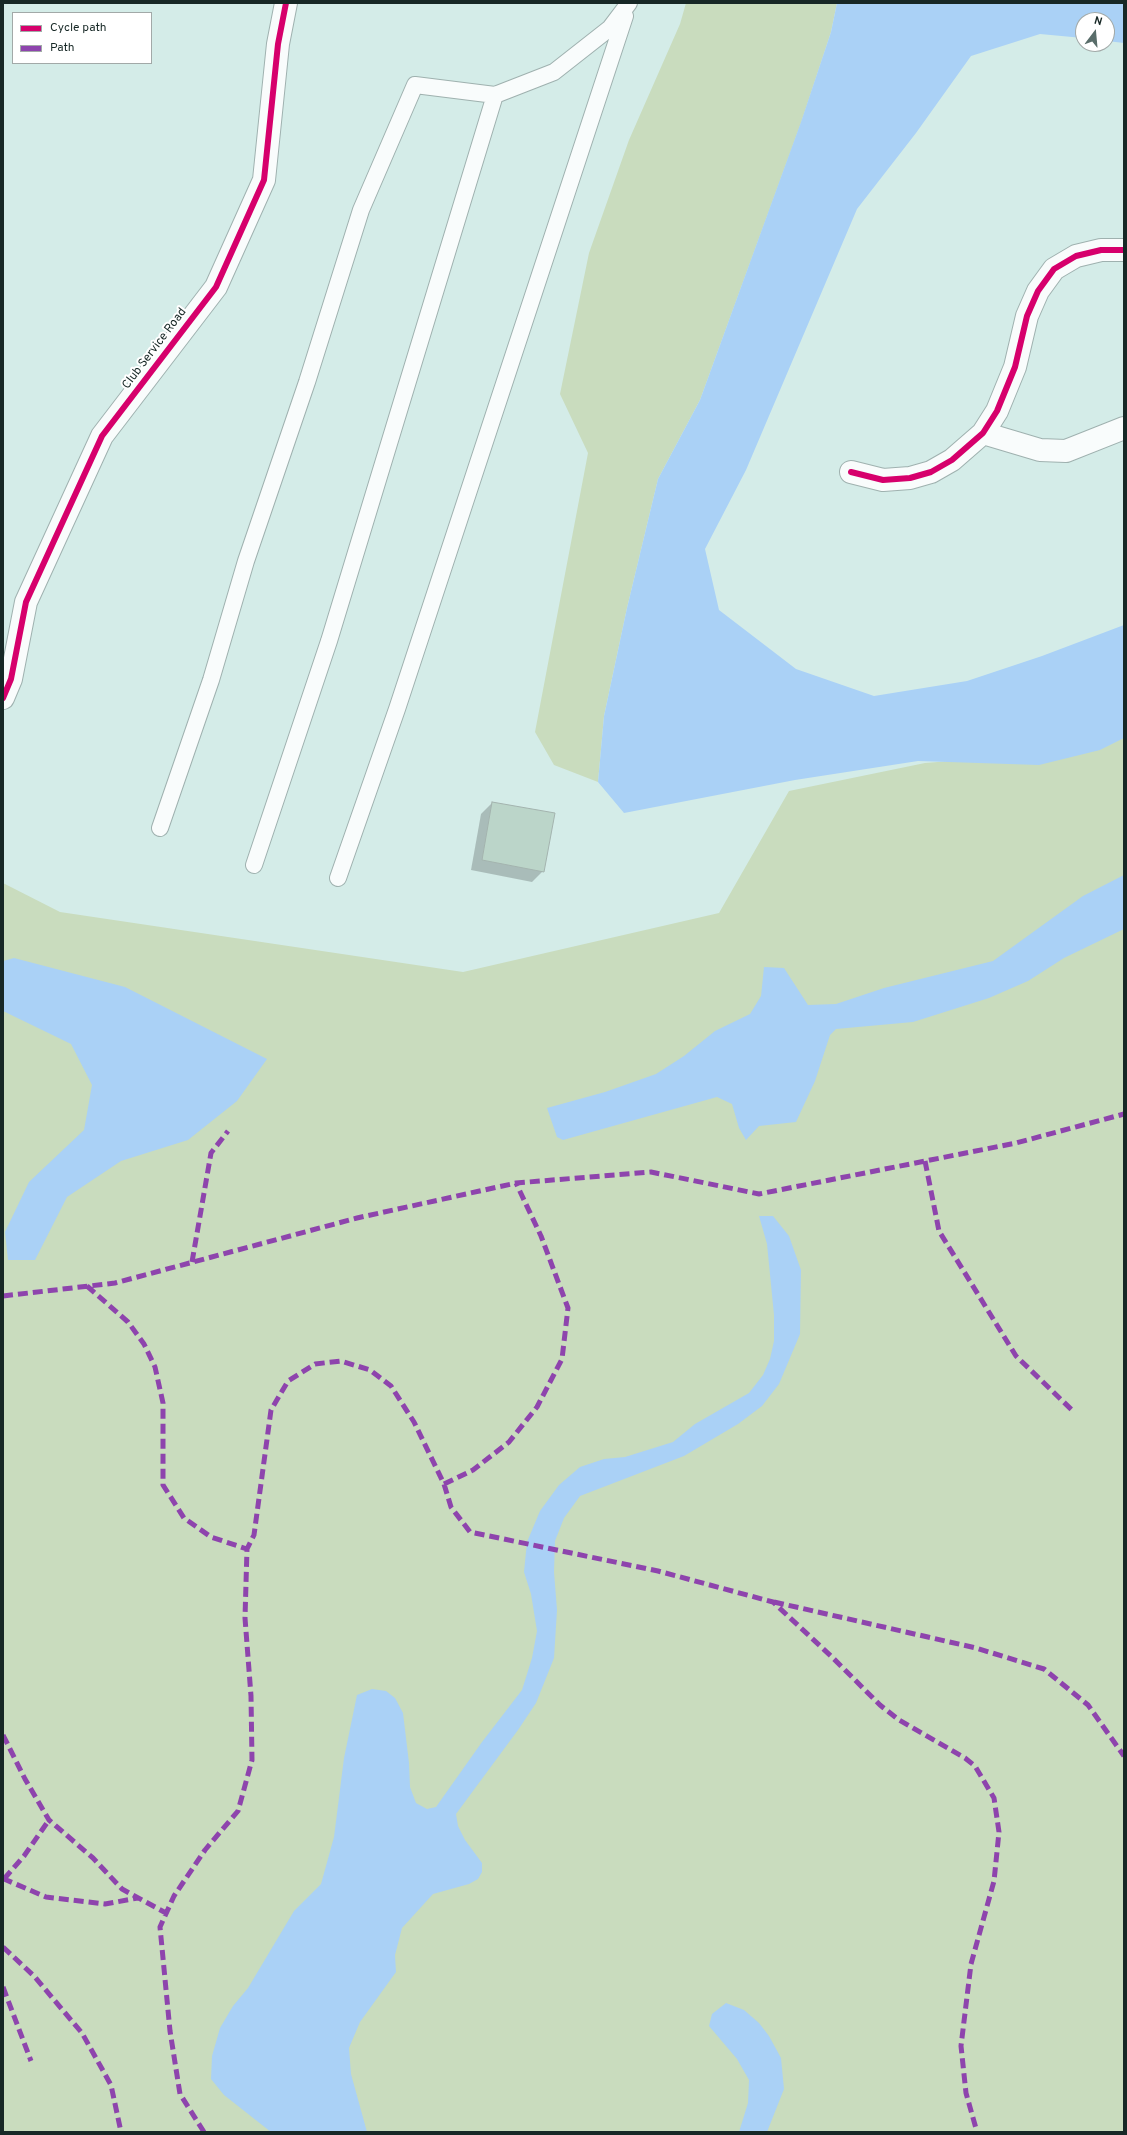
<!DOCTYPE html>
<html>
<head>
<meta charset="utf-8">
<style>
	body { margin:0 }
	#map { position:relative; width:1127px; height:2135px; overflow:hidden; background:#d4ece8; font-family:Overpass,sans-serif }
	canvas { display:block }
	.frame { position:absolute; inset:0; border:4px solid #172826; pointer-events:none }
	.legend { position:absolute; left:12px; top:12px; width:140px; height:52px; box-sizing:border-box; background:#fff; border:1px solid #a2a9a8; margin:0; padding:5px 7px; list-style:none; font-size:12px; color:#172826 }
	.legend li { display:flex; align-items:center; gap:8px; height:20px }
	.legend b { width:20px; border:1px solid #a2a9a8 }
	.north { position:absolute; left:1075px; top:12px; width:40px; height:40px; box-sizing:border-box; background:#fff; border:1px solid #a2a9a8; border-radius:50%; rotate:16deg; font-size:11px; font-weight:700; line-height:16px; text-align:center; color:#172826 }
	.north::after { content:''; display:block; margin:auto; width:14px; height:18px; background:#596d6a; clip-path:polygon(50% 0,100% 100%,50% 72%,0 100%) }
</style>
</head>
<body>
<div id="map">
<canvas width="1127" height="2135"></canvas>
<div class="frame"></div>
<ul class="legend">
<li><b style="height:5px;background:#d6006c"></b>Cycle path</li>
<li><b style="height:5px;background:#8e44ad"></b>Path</li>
</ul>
<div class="north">N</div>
</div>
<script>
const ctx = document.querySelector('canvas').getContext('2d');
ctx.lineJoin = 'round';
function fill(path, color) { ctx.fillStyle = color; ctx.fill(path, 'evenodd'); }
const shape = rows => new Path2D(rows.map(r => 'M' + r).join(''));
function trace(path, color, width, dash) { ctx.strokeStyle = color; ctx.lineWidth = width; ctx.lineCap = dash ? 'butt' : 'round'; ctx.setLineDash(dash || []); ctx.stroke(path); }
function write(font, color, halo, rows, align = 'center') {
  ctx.font = font + ' Overpass,sans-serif'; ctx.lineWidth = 4; ctx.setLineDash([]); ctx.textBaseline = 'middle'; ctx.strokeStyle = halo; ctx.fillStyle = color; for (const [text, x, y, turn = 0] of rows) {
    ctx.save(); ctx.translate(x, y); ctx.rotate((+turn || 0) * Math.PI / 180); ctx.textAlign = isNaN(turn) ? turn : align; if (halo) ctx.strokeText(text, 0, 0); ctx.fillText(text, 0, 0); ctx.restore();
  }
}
const green = shape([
	[686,3,837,3,831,32,801,123,700,400,658,479,627,608,604,716,598,782,554,765,535,732,588,453,560,394,589,253,629,140,680,24],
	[1124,714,1124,2132,3,2132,3,883,60,912,463,972,719,913,789,791,925,763,1001,757]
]);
const water = shape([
	[837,3,1124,3,1124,43,1107,41,1107,20,1083,20,1083,38,1040,34,971,56,916,133,857,209,746,470,705,549,719,610,796,669,874,696,967,681,1042,656,1124,625,1124,738,1100,750,1039,765,918,761,795,780,624,813,598,782,604,716,627,608,658,479,700,400,801,122,831,32],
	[1124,875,1124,929,1064,958,1028,981,989,998,913,1022,836,1029,830,1035,815,1081,796,1122,759,1126,746,1140,739,1128,732,1104,717,1097,563,1140,557,1137,547,1108,605,1092,656,1074,684,1056,715,1031,750,1014,761,996,764,967,784,968,808,1005,836,1004,884,988,993,961,1083,896],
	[14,958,125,987,267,1059,237,1101,188,1140,121,1161,67,1197,35,1260,8,1260,5,1232,29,1182,84,1130,92,1085,71,1044,3,1011,3,961],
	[759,1216,773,1216,789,1236,801,1270,800,1334,779,1384,762,1406,738,1424,684,1456,580,1496,564,1518,555,1541,554,1572,557,1610,554,1658,536,1703,518,1730,456,1814,458,1826,465,1840,482,1863,482,1872,478,1879,469,1884,433,1894,402,1928,395,1955,396,1972,360,2022,349,2048,351,2074,367,2132,271,2132,224,2095,211,2079,212,2056,220,2028,233,2006,248,1988,294,1911,321,1884,334,1837,344,1758,357,1695,372,1689,386,1691,395,1698,403,1713,409,1763,410,1787,416,1803,427,1809,436,1807,482,1742,522,1690,532,1658,537,1631,531,1594,524,1572,527,1542,540,1511,559,1485,580,1467,604,1459,625,1457,673,1442,695,1424,749,1393,763,1375,770,1359,774,1341,774,1315,767,1244],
	[726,2003,744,2010,759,2023,769,2036,781,2058,784,2089,767,2132,739,2132,748,2103,749,2080,737,2059,709,2026,712,2014]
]);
const shadow = shape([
	[492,803,543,871,532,882,471,870,481,814]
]);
const building = shape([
	[492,802,555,813,544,872,482,860,492,802]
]);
const service = shape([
	[160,828,211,680,246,561,307,382,361,210,415,85,495,95,554,72,610,28,629,3],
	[254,865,329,641,495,95],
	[338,878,397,709,625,16]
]);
const minor = shape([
	[983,433,1040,450,1066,451,1124,428],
	[851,472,883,480,910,478,931,472,952,460,983,433,997,411,1015,367,1027,316,1038,291,1054,269,1076,256,1101,250,1124,250],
	[3,698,11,679,26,602,102,436,216,287,264,180,278,44,286,3]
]);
const quiet = shape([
	[925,1161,939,1231,1016,1356,1074,1412],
	[192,1262,211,1153,228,1131],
	[87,1286,128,1322,144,1344,155,1367,163,1403,163,1485,184,1518,211,1537,247,1549],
	[3,1296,115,1283,357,1218,516,1183,651,1172,759,1194,1016,1143,1124,1114],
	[444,1484,473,1470,509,1442,537,1407,562,1359,568,1308,541,1236,516,1183],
	[774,1602,976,1648,1044,1669,1088,1705,1124,1756],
	[3,1735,25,1779,49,1820,93,1858,122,1889,166,1913],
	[4,1879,24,1856,49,1820],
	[3,1880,4,1879,46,1897,105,1904,138,1898],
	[3,1947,34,1976,82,2033,111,2085,121,2132],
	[3,1987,31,2061],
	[204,2132,180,2094,170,2031,160,1927,174,1896,205,1850,238,1811,252,1760,251,1696,245,1618,247,1549,254,1535,271,1410,288,1381,315,1364,341,1361,370,1370,391,1386,414,1422,444,1484,451,1507,470,1532,658,1571,773,1602,832,1657,880,1705,899,1720,965,1758,975,1766,994,1798,999,1832,994,1881,971,1964,961,2046,966,2093,977,2132]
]);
const cycleway = shape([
	[851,472,883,480,910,478,931,472,952,460,983,433,997,411,1015,367,1027,316,1038,291,1054,269,1076,256,1101,250,1124,250],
	[3,698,11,679,26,602,102,436,216,287,264,180,278,44,286,3]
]);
const streetNames = [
	["Club Service Road",155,349,-53]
];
fill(green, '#c9dcbe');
fill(water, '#aad1f6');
fill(shadow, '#0003');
fill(building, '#bbd5c9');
trace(building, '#a3b3ae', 1);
trace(service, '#9fb1af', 18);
trace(minor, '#9fb1af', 24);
trace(service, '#f9fcfc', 16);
trace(minor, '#f9fcfc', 22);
trace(quiet, '#8e44ad', 5, [10, 5]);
trace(cycleway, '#d6006c', 6);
write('12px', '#172826', '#fff', streetNames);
</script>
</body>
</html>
